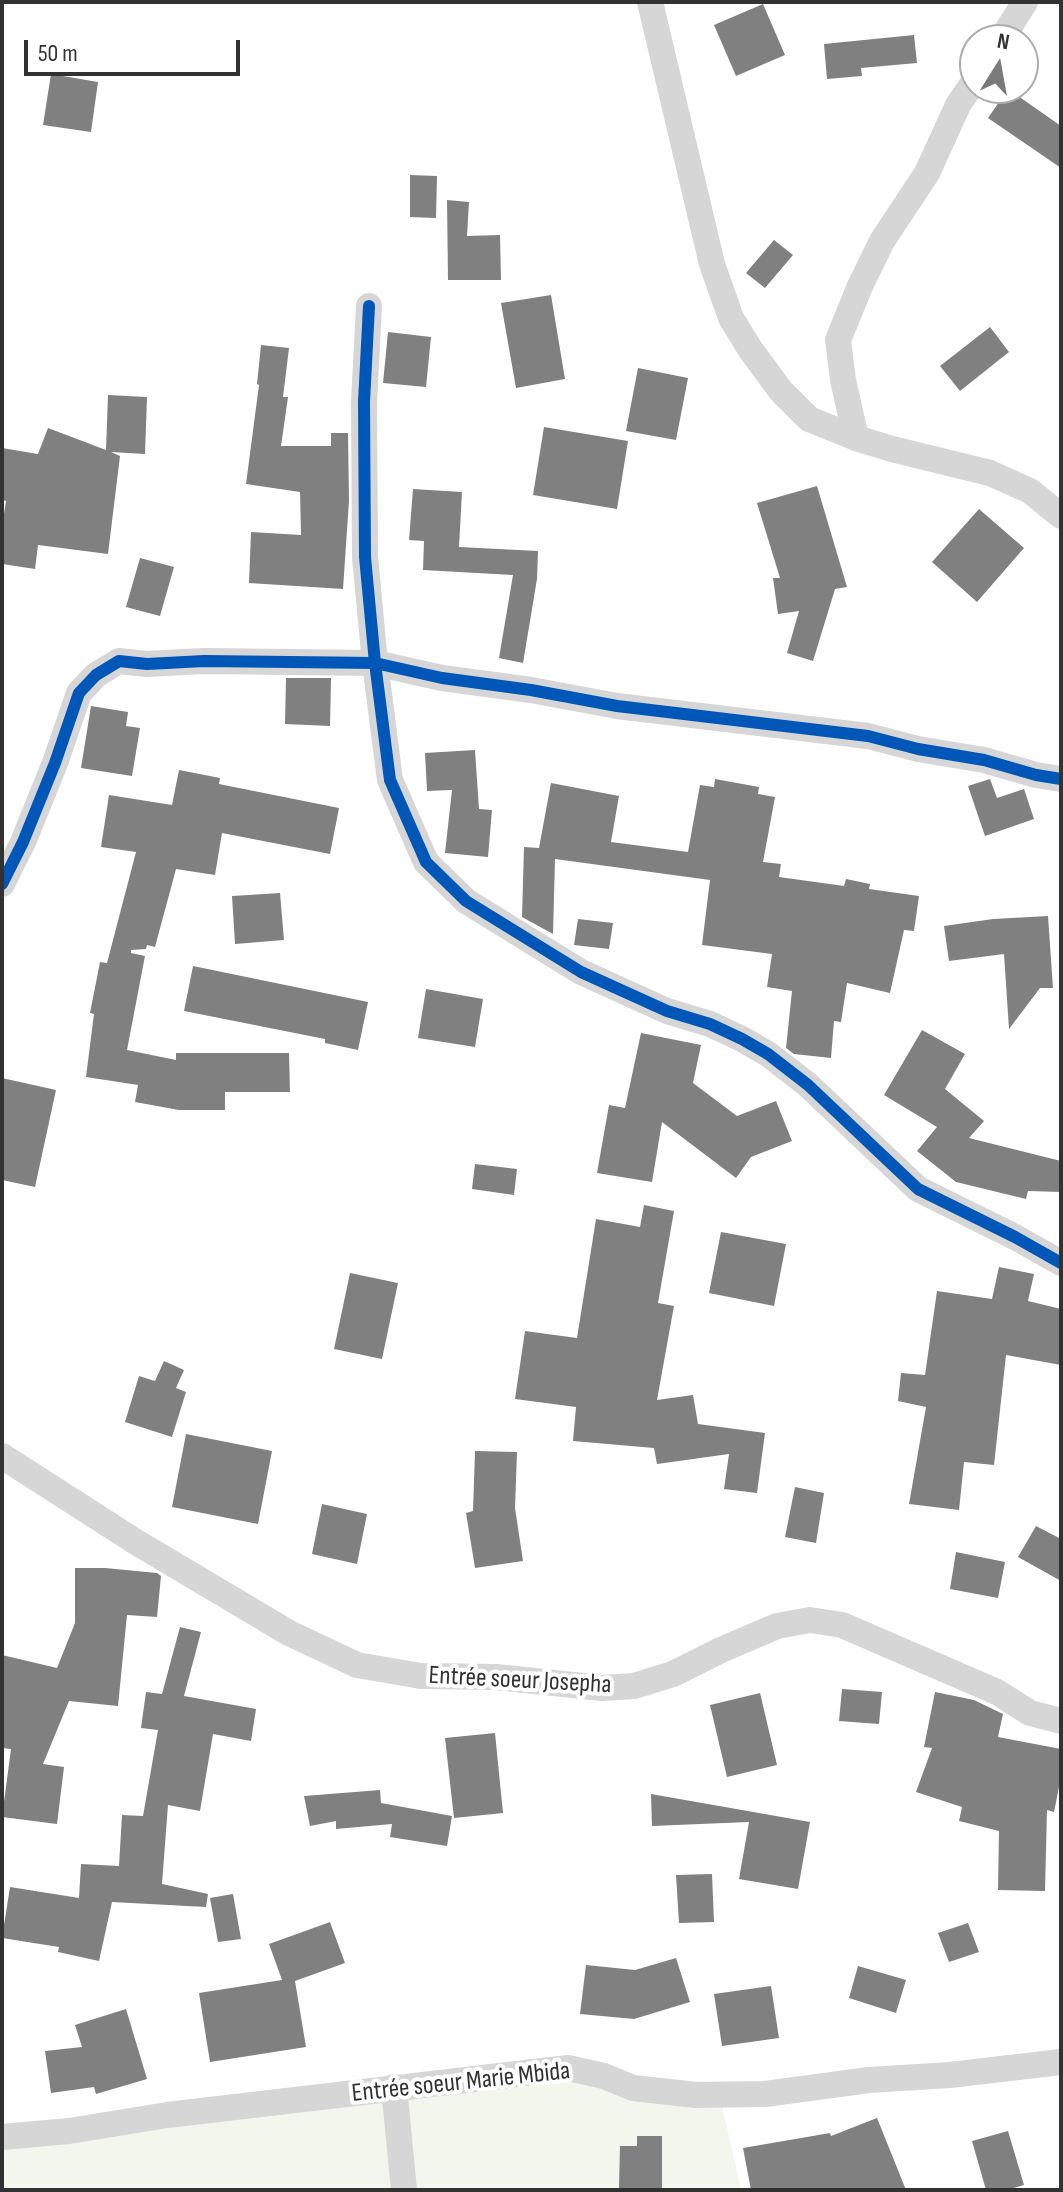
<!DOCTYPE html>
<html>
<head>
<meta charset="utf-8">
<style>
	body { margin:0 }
	#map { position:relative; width:1063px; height:2192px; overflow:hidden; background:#fff; font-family:"Sofia Sans Condensed",sans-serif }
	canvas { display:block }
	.frame { position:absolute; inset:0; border:4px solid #323232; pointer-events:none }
	.north { position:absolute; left:959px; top:24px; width:80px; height:80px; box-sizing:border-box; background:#fff; border:2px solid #adadad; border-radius:50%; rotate:11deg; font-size:22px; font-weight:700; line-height:32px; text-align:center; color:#323232 }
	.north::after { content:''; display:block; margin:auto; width:28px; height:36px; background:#7a7a7a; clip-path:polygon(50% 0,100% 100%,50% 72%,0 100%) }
	.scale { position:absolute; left:24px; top:40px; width:216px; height:36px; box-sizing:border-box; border:4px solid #323232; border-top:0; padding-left:10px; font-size:24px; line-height:28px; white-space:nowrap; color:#323232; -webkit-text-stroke:6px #fff; paint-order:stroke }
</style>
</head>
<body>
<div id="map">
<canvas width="1063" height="2192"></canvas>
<div class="frame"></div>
<div class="north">N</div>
<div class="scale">50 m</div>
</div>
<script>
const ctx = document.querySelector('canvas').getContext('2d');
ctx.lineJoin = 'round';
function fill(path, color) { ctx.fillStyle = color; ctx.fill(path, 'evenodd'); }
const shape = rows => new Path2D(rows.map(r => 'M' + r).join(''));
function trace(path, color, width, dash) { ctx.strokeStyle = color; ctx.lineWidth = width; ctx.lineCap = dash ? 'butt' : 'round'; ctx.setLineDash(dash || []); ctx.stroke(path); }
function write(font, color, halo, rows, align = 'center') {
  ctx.font = font + ' "Sofia Sans Condensed",sans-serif'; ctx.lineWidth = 8; ctx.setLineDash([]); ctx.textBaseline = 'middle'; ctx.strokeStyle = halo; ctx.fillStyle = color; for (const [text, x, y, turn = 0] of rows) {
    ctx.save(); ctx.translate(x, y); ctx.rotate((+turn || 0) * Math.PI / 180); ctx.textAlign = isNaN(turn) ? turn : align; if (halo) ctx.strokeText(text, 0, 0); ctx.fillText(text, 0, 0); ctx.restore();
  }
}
const green = shape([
	[636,2076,717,2083,741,2190,2,2190,2,2128,409,2092]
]);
const building = shape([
	[763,4,785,55,736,76,714,25],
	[914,35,917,63,861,68,862,76,827,79,824,44],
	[51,74,98,82,91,132,43,125],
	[1008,89,1061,126,1061,168,988,118],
	[410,175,437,176,436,218,410,217],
	[447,200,469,202,467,236,500,235,501,280,448,280],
	[774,240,793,255,765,288,746,273],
	[551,295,565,379,516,388,501,303],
	[990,327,1009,352,960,391,940,366],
	[388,332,431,337,426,387,383,383],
	[261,345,289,348,283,397,288,397,281,446,331,446,331,433,348,433,349,501,343,589,249,583,251,532,301,535,300,492,246,484,259,385,257,384],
	[638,368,688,378,676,440,626,431],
	[108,395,147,397,145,454,111,452,120,456,108,554,38,545,35,569,2,564,2,527,6,501,2,500,2,448,38,454,48,428,106,450],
	[544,427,628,441,617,509,533,495],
	[817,486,847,587,835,589,813,661,787,653,799,611,778,614,773,578,780,578,757,503],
	[413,489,462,492,459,547,538,551,537,579,523,663,499,658,513,575,423,570,424,541,409,540],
	[979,509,1024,548,977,602,932,562],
	[140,558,174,567,160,616,126,607],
	[286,678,331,678,330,726,285,724],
	[91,706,128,712,126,726,140,728,132,776,81,768],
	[475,750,479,809,492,810,488,857,445,853,452,790,427,791,425,753],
	[179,770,220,778,219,784,339,808,330,854,222,833,215,875,176,869,155,947,147,945,146,949,131,950,131,953,145,956,127,1050,176,1060,176,1053,289,1053,290,1092,225,1092,225,1110,179,1110,135,1102,138,1085,86,1077,94,1014,90,1013,100,962,107,963,136,852,101,847,109,795,172,805],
	[715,779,759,787,758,794,775,797,763,862,781,864,779,877,844,886,846,879,870,884,869,889,919,896,914,931,904,930,890,993,847,983,841,1022,834,1021,831,1058,794,1054,786,1048,792,991,767,987,772,954,702,945,710,880,555,859,553,934,522,917,524,847,539,848,551,783,619,796,611,842,688,852,700,785,714,787],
	[990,779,997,798,1024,789,1034,819,985,836,968,786],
	[280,893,284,940,235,944,232,896],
	[1048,916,1053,988,1040,988,1009,1029,1004,954,949,961,944,926,993,919],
	[578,919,613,923,609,949,574,945],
	[193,966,368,1002,358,1050,325,1043,325,1039,184,1011],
	[426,989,483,999,475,1047,418,1038],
	[922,1030,965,1054,945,1089,984,1121,969,1138,1061,1161,1061,1192,1028,1191,1026,1199,956,1182,917,1151,937,1127,884,1095],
	[641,1033,701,1045,693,1083,737,1116,776,1101,792,1141,751,1157,736,1178,662,1122,652,1182,597,1173,609,1105,625,1108],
	[2,1078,56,1090,35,1187,2,1180],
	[475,1164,517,1169,514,1195,472,1189],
	[644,1205,674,1211,658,1303,674,1306,657,1400,693,1395,698,1424,765,1433,757,1493,724,1489,729,1454,657,1464,654,1448,573,1441,576,1407,515,1399,525,1331,577,1338,596,1219,640,1227],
	[721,1232,786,1244,774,1306,709,1293],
	[999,1267,1034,1274,1028,1301,1061,1309,1061,1365,1006,1355,994,1465,964,1462,959,1510,909,1504,926,1407,898,1401,901,1373,925,1375,937,1291,992,1299],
	[350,1273,398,1283,382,1359,334,1349],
	[164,1361,184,1370,176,1388,186,1392,172,1437,125,1422,139,1376,155,1381],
	[186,1434,272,1451,258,1524,172,1507],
	[475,1451,517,1452,515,1508,523,1561,475,1568,466,1513,473,1511],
	[795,1487,824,1493,816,1543,785,1537],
	[322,1504,367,1514,357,1564,312,1554],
	[1036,1526,1061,1539,1061,1581,1018,1557],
	[956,1552,1005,1562,998,1598,950,1589],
	[75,1568,105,1568,157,1573,161,1576,157,1617,127,1615,118,1706,69,1701,43,1764,64,1767,57,1824,2,1817,11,1749,2,1748,2,1655,57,1668,75,1623],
	[180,1627,201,1632,184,1696,256,1709,251,1741,213,1734,200,1811,168,1805,162,1884,208,1894,206,1907,112,1902,99,1961,58,1952,59,1947,2,1938,10,1887,79,1898,81,1864,119,1866,122,1815,143,1816,158,1730,141,1728,146,1692,162,1694],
	[842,1689,882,1692,879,1724,839,1721],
	[935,1692,974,1700,1003,1714,998,1737,1061,1749,1061,1777,1054,1812,1047,1810,1045,1891,998,1890,999,1831,959,1821,962,1807,916,1792,932,1748,924,1747],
	[760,1693,777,1765,727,1777,710,1705],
	[495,1733,503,1813,454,1818,445,1738],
	[380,1790,381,1803,452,1816,447,1846,390,1837,392,1824,336,1829,336,1821,310,1826,304,1796],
	[651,1794,810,1822,798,1889,739,1879,749,1822,652,1826],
	[712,1874,714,1922,679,1923,676,1875],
	[233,1894,241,1939,218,1942,210,1898],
	[330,1922,345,1963,295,1981,306,2047,210,2062,199,1993,282,1980,269,1944],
	[968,1923,979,1952,949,1962,938,1933],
	[676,1958,690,2002,634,2019,580,2014,586,1965,635,1970],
	[858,1966,906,1980,896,2013,849,1998],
	[771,1986,779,2038,722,2046,714,1994],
	[126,2009,147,2079,96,2094,94,2087,51,2093,45,2051,82,2047,75,2025],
	[877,2118,906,2190,751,2190,743,2148,830,2133,831,2136],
	[1008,2131,1024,2185,1007,2190,986,2190,972,2141],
	[637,2136,662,2136,662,2188,619,2188,620,2146,637,2146]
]);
const street = shape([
	[650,2,712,264,731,318,750,349,781,391,809,419,856,438,892,449,990,473,1030,491,1061,516],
	[1001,40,1025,2],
	[369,306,364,402,365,557,375,663,390,780,426,862,466,901,581,972,667,1011,710,1024,742,1039,768,1054,808,1085,918,1189,1015,1237,1061,1263],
	[856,438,843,380,838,340,860,286,882,241,927,173,958,105,975,80],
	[2,884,23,842,55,763,79,693,96,675,119,661,147,664,204,661,375,663,442,678,531,690,617,706,868,736,918,749,984,760,1036,775,1061,779],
	[2,1456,136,1542,289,1633,357,1665,421,1676,496,1677,602,1688,634,1686,673,1674,721,1650,777,1626,810,1620,842,1625,997,1692,1030,1713,1061,1721],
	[394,2087,404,2190],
	[2,2137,69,2131,167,2115,568,2068,604,2076,633,2088,696,2095,765,2094,869,2080,950,2075,1061,2062]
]);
const cycleway = shape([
	[369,306,364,402,365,557,375,663,390,780,426,862,466,901,581,972,667,1011,710,1024,742,1039,768,1054,808,1085,918,1189,1015,1237,1061,1263],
	[2,884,23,842,55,763,79,693,96,675,119,661,147,664,204,661,375,663,442,678,531,690,617,706,868,736,918,749,984,760,1036,775,1061,779]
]);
const streetNames = [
	["Entrée soeur Josepha",520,1681,3],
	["Entrée soeur Marie Mbida",461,2083,-6]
];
fill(green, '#f2f6ed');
fill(building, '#808080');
trace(street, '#d6d6d6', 26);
trace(cycleway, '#0057b8', 12);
write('26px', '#323232', '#fff', streetNames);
</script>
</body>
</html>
